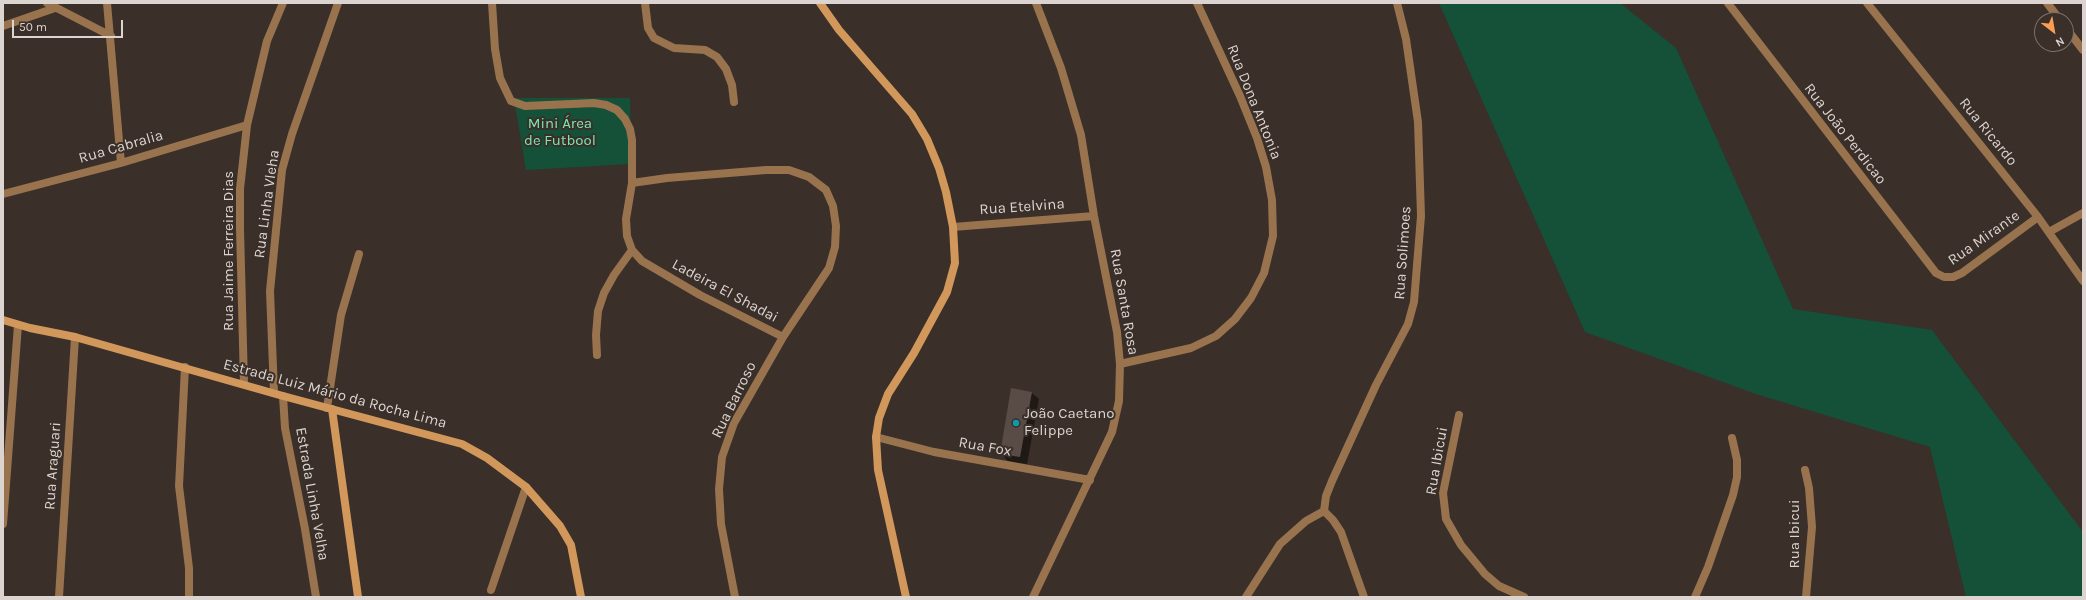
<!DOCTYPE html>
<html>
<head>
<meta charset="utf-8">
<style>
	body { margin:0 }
	#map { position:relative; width:2086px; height:600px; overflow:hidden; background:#3a2f29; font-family:Karla,sans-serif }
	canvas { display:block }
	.frame { position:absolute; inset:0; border:4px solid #dcd4d0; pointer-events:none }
	.north { position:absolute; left:2034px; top:12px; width:40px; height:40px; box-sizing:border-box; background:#3a2f29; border:1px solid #7b716c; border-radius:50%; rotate:149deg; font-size:11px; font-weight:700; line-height:16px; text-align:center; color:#dcd4d0 }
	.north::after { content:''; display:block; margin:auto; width:14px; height:18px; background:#fc9d52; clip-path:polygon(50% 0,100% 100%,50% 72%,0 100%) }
	.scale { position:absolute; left:12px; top:20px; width:111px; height:18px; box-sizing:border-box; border:2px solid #dcd4d0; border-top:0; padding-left:5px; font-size:12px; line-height:14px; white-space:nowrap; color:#dcd4d0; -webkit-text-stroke:3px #3a2f29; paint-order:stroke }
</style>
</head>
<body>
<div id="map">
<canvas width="2086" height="600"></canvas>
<div class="frame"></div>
<div class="north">N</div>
<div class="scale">50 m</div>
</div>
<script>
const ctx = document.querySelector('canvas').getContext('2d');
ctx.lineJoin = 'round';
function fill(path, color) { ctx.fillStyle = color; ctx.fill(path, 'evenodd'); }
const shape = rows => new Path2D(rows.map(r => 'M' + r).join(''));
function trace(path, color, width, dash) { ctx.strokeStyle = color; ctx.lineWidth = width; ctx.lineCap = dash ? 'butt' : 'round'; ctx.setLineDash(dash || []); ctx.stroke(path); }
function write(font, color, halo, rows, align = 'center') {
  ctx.font = font + ' Karla,sans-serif'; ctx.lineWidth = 4; ctx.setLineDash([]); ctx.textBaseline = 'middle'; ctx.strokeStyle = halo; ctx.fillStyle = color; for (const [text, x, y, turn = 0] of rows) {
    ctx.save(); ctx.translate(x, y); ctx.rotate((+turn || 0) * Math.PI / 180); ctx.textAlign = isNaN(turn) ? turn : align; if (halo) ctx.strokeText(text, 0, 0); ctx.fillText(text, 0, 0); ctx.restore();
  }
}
const green = shape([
	[1439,3,1620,3,1676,48,1793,309,1932,330,2083,532,2083,597,1966,597,1930,447,1756,394,1585,332],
	[514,98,630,98,631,164,526,170]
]);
const shadow = shape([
	[1032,393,1039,399,1027,464,1008,461,1001,454]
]);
const building = shape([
	[1011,388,1032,392,1020,457,1000,454]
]);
const street = shape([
	[47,3,111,36],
	[107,3,121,163],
	[492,3,495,49,500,78,511,101,525,106,594,103,606,105,617,110,625,119,630,129,632,140,632,183,626,219,627,236,632,250,642,261,700,295,783,337,829,268,835,247,836,226,833,206,826,190,809,177,789,170,766,170,667,178,632,183],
	[645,3,648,28,654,38,674,48,705,50,717,57,726,69,732,85,734,102],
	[1728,3,1936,273,1944,277,1953,277,1962,273,2038,217],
	[1867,3,2038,217,2083,281],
	[2047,3,2060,20],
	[3,26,55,8],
	[2066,28,2083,50],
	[3,194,121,163,247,125],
	[953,227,1094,216],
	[2049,232,2083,213],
	[597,355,596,335,598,311,604,293,614,275,632,250],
	[1120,364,1191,348,1216,336,1235,319,1251,298,1264,273,1273,236,1272,200,1266,167,1257,138,1240,96,1197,3],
	[185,367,179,486,189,568,189,597],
	[244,384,240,228,240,189,247,125,267,41,283,3],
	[274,393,270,291,282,170,292,134,338,3],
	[283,396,285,428,305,529,316,597],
	[327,408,341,315,359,254],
	[1459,415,1443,493,1446,519,1461,545,1485,574,1499,586,1524,597],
	[876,437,934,452,1090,480],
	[1805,470,1809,488,1812,527,1806,597],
	[1324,511,1326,496,1332,481,1376,385,1408,324,1414,302,1421,216,1418,122,1406,39,1397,3],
	[1324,511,1333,520,1341,532,1364,597],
	[3,524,18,325],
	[491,590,526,487],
	[59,597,75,337],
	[735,597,721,524,719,489,722,457,734,423,783,337],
	[1033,597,1112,432,1119,401,1120,364,1117,332,1094,216,1081,135,1061,68,1036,3],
	[1246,597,1280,544,1306,521,1324,511],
	[1695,597,1708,567,1733,495,1737,477,1737,460,1732,438]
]);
const secondary = shape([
	[820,3,839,30,912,114,927,139,939,168,946,192,953,227,955,263,947,292,914,353,888,394,879,418,876,437,878,470,906,597],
	[3,320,30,328,75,337,283,396,462,444,487,458,526,487,560,526,571,545,581,597],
	[332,409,358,597]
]);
const markers = [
	[1016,423,4,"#0f9aa8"]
];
const streetNames = [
	["Rua Dona Antonia",1254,102,68],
	["Rua Ricardo",1988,132,51],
	["Rua João Perdicao",1845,134,52],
	["Rua Cabralia",121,147,-16],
	["Rua Linha Vleha",267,204,-82],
	["Rua Etelvina",1022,207,-4],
	["Rua Mirante",1984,238,-35],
	["Rua Jaime Ferreira Dias",229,251,-90],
	["Rua Solimoes",1403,253,-86],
	["Ladeira El Shadai",725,291,28],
	["Rua Santa Rosa",1124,302,80],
	["Estrada Luiz Mário da Rocha Lima",335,394,15],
	["Rua Barroso",734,400,-64],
	["Rua Fox",985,447,10],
	["Rua Ibicui",1437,461,-80],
	["Rua Araguari",53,466,-86],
	["Estrada Linha Velha",312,494,80],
	["Rua Ibicui",1795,534,-90]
];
const parkNames = [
	["Mini Área",560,124],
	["de Futbool",560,141]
];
const poiNames = [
	["João Caetano",1024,414],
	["Felippe",1024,431]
];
fill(green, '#145138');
fill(shadow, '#0007');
fill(building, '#594c46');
trace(street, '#98734e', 8);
trace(secondary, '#d2975a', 8);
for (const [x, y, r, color] of markers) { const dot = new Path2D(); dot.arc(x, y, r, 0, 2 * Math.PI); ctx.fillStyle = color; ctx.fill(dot); trace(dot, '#3a2f29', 1.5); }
write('15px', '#dcd4d0', '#3a2f29', streetNames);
write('15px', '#7be8b4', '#3a2f29', parkNames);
write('15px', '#dcd4d0', '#3a2f29', poiNames, 'left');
</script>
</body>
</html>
